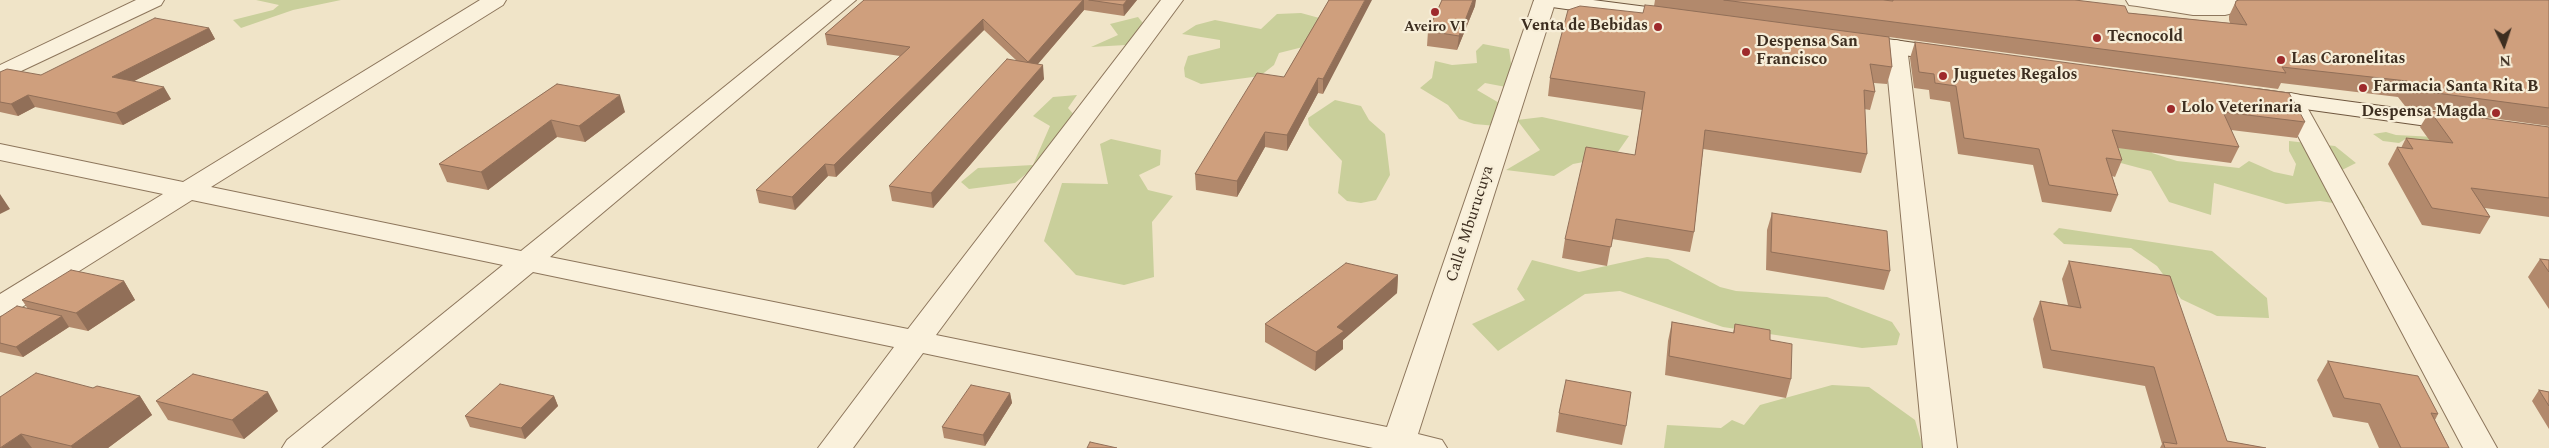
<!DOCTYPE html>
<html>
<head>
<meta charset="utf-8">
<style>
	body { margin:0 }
	#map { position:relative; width:2549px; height:448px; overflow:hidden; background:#f0e4c8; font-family:Spectral,serif }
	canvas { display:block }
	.north { position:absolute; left:2479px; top:20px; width:50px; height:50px; -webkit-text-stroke:4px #f7eed8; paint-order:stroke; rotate:176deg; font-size:14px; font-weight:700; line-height:20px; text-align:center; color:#3d2e20 }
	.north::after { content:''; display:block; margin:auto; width:18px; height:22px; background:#3d2e20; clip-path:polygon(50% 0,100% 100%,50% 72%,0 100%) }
</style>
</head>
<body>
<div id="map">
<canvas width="2549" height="448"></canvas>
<div class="north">N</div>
</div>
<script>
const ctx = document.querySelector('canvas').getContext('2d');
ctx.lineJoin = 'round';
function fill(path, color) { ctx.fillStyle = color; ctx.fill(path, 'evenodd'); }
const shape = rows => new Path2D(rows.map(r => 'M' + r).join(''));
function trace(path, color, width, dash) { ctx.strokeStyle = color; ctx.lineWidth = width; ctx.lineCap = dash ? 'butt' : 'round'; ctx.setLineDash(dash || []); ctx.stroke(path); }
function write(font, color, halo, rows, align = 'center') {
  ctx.font = font + ' Spectral,serif'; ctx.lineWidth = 4.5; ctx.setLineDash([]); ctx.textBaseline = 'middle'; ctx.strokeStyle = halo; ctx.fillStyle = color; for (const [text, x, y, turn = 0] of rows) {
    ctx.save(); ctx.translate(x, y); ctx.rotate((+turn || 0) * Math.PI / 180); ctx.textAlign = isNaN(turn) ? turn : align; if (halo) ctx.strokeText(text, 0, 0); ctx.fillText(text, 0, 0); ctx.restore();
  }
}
const green = shape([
	[256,0,341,0,293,10,241,28,233,20,273,10,279,5],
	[1301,13,1323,19,1303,47,1279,53,1274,65,1260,76,1201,84,1185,77,1184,68,1188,56,1220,48,1220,40,1182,34,1196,25,1215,20,1261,29,1277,14],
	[1138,17,1151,33,1143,44,1091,47,1118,35,1110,24],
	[1483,44,1509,49,1511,63,1533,76,1525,85,1506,87,1485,83,1477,90,1513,111,1497,126,1474,124,1459,119,1448,105,1420,88,1432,78,1435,61,1452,65,1477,63,1476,51],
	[1077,95,1068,108,1084,126,1015,183,969,189,961,182,978,168,1033,165,1050,126,1033,116,1053,97],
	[1335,100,1361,106,1369,120,1385,134,1390,175,1376,200,1361,203,1347,201,1338,193,1342,161,1309,125,1308,118],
	[1542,117,1629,136,1615,156,1573,164,1554,176,1506,170,1540,150,1517,120],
	[2386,132,2396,135,2435,137,2442,146,2424,144,2407,138,2399,143,2383,141,2373,134],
	[1111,139,1161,150,1160,165,1139,175,1148,190,1173,196,1152,222,1154,277,1124,285,1076,275,1044,241,1062,183,1108,184,1100,144],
	[2114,141,2149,147,2152,153,2177,161,2239,168,2249,161,2274,172,2293,176,2296,164,2289,151,2289,141,2335,146,2356,163,2342,170,2365,208,2320,201,2286,204,2214,183,2211,215,2169,202,2151,171,2117,162],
	[2059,228,2212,251,2267,298,2269,318,2217,316,2181,299,2157,266,2131,248,2064,244,2053,234],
	[1647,257,1668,259,1720,287,1736,291,1827,297,1892,322,1900,334,1897,345,1862,348,1723,327,1620,291,1585,294,1498,351,1472,324,1525,300,1517,289,1532,260,1579,272],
	[1832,385,1869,387,1915,420,1923,448,1664,448,1667,425,1721,428,1732,420,1744,425,1760,405]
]);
const street = shape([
	[136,0,164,0,161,5,0,81,0,65,136,0],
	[480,0,506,0,503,5,211,187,521,251,832,0,856,0,550,257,908,329,1161,0,1183,0,936,335,1387,427,1534,0,1556,0,1418,434,1442,440,1447,448,1373,448,923,353,853,448,818,448,894,347,533,272,321,448,282,448,287,440,503,265,192,200,11,314,0,316,0,294,163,194,0,160,0,144,183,182,480,0],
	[2126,0,2244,0,2246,2,2233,13,2225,15,2193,15,2137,6,2129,5,2126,0],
	[1896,40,1904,42,1907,47,1957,448,1923,448,1885,47,1888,42,1896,40],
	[2291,93,2300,95,2303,100,2497,448,2463,448,2279,100,2282,95,2291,93]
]);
const secondary = shape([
	[1534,0,1593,0,1678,11,1686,13,1689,18,1686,23,1678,25,1545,6,1537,5,1534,0],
	[1852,34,1950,48,1958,50,1961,55,1958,60,1950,62,1844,46,1841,41,1844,36,1852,34],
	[2256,89,2463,117,2472,119,2475,124,2472,129,2463,131,2247,101,2244,96,2247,91,2256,89]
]);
const wall = shape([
	[864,0,1137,0,1124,16,1084,10,1038,64,1044,79,933,208,892,201,889,186,1017,61,984,30,836,177,828,176,795,210,759,203,756,190,900,56,827,45,825,34],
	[1329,0,1323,94,1318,93,1287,151,1265,147,1237,197,1196,190,1195,174,1284,77],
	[1655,0,2075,0,2128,13,2230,23,2229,20,2229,16,2236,1,2549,0,2549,126,2405,106,2398,97,2281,83,2278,89,1889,37,1892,67,1887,84,1874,83,1875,92,1870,110,1864,109,1867,154,1861,173,1703,149,1694,232,1690,252,1612,239,1607,266,1562,258,1565,239,1635,155,1642,110,1548,96,1550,78,1654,6],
	[1475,6,1457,50,1427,46,1428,31],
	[209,28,215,39,134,81,171,99,123,125,35,107,18,116,0,112,0,72,41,75],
	[1915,42,2305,122,2297,138,2231,130,2239,147,2231,163,2118,148,2122,160,2115,177,2112,176,2118,195,2111,212,2042,202,2033,165,1958,154,1950,102,1930,99,1929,90,1914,88,1910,58],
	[557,84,625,112,585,142,557,137,488,190,447,182,439,164],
	[2430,111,2549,127,2549,217,2485,208,2490,217,2480,234,2422,225,2388,164,2397,147,2401,148,2406,138,2430,141,2420,127],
	[1772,213,1890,271,1884,290,1766,270,1767,230],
	[2540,259,2549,260,2549,309,2528,277],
	[2069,261,2227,441,2266,448,2160,448,2162,444,2145,386,2043,368,2033,319,2040,301,2068,305,2062,279],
	[1398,275,1397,293,1343,340,1343,349,1315,371,1265,342,1265,324],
	[124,281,135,300,88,331,69,327,23,357,0,352,0,317,28,309,22,300],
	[1672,322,1733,333,1735,324,1770,340,1791,379,1786,398,1665,375,1668,341],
	[2328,361,2438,414,2435,420,2449,448,2379,448,2368,423,2333,417,2317,380],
	[93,388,140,396,152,415,108,448,0,448,0,397],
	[2539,390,2549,392,2549,429,2532,401],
	[1010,393,1012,403,985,446,944,438,942,427],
	[554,396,558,406,525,439,470,427,465,416],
	[156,401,278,411,244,439,168,420],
	[1559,413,1626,426,1622,445,1556,432]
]);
const shadedWall = shape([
	[1083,0,1084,0,1084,10,1030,73,1028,62],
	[1127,0,1137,0,1124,16,1123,5],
	[1365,0,1372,0,1323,94,1323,79],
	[1473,0,1476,0,1475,6,1457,50,1459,36],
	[983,19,984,30,836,177,834,165],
	[209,28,215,39,119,89,112,77],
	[1043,65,1044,79,933,208,931,193],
	[1318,78,1318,93,1287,151,1287,135],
	[164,87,171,99,123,125,116,113],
	[28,95,35,107,18,116,11,104],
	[620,95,625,112,585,142,579,126],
	[551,120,557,137,488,190,481,172],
	[1265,132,1265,147,1237,197,1237,181],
	[825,164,828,176,795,210,792,197],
	[0,194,10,209,0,214],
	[1398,275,1397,293,1343,340,1343,349,1315,371,1316,352,1337,327],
	[124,281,135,300,88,331,76,313],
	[62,316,69,327,23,357,16,347],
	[268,392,278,411,244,439,232,420],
	[1010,393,1012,403,985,446,983,435],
	[140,396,152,415,108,448,72,448,71,446],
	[554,396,558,406,525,439,521,428],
	[21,434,32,448,1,448]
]);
const building = shape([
	[864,0,1083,0,1028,62,983,19,834,165,825,164,792,197,756,190,910,47,825,34,864,0],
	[1089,0,1127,0,1123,5,1089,0],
	[1329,0,1365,0,1323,79,1318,78,1287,135,1265,132,1237,181,1195,174,1257,73,1284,77,1329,0],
	[1442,0,1473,0,1459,36,1428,31,1442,0],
	[1724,0,1883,0,1893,1,1893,0,2075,0,2125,6,2128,13,2247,25,2235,5,2236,1,2239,0,2549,0,2549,108,2414,90,2407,81,2282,67,2286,73,1724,0],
	[1645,5,1655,6,1889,37,1892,67,1870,64,1875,92,1864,90,1867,154,1705,130,1694,232,1616,219,1611,247,1565,239,1586,147,1635,155,1645,92,1550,78,1568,10,1580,6,1643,13,1645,5],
	[155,18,209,28,112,77,164,87,116,113,28,95,11,104,0,102,0,72,7,69,41,75,155,18],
	[1915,42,2289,93,2305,122,2223,112,2239,147,2112,130,2122,160,2106,158,2118,195,2049,185,2039,149,1964,138,1956,86,1935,83,1934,74,1919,72,1915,42],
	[1007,59,1043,65,931,193,889,186,1007,59],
	[557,84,620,95,579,126,551,120,481,172,439,164,557,84],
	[2430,111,2549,127,2549,198,2471,188,2490,217,2432,208,2397,147,2413,149,2406,138,2453,143,2430,111],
	[1772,213,1887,231,1890,271,1771,252,1772,213],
	[2540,259,2549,260,2549,272,2540,259],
	[2069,261,2170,276,2227,441,2266,448,2165,448,2163,442,2177,444,2154,367,2051,350,2040,301,2081,308,2069,261],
	[1346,263,1398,275,1337,327,1344,331,1316,352,1265,324,1346,263],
	[71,270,124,281,76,313,22,300,71,270],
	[17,306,62,316,16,347,0,343,0,317,17,306],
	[1672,322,1734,333,1735,324,1770,330,1770,340,1792,344,1791,379,1669,356,1672,322],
	[2328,361,2418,376,2438,414,2431,413,2449,448,2401,448,2380,404,2344,398,2328,361],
	[36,373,93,388,97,386,140,396,71,446,21,434,0,448,0,397,36,373],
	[193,374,268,392,232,420,156,401,193,374],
	[1566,380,1631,392,1626,426,1559,413,1566,380],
	[500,384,554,396,521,428,465,416,500,384],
	[971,385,1010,393,983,435,942,427,971,385],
	[2539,390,2549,392,2549,406,2539,390],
	[1090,442,1117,448,1087,448,1090,442]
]);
const markers = [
	[1435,12,5,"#9e2a2b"],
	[1658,27,5,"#9e2a2b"],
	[2097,38,5,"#9e2a2b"],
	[1746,52,5,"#9e2a2b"],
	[2281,60,5,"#9e2a2b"],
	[1943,76,5,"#9e2a2b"],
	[2363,88,5,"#9e2a2b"],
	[2171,109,5,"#9e2a2b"],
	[2496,113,5,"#9e2a2b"]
];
const farPoinames = [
	["Aveiro VI",1435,28]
];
const poiNames = [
	["Venta de Bebidas",1648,27,"right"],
	["Tecnocold",2107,38],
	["Despensa San",1756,43],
	["Francisco",1756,61],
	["Las Caronelitas",2291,60],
	["Juguetes Regalos",1953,76],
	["Farmacia Santa Rita B",2373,88],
	["Lolo Veterinaria",2181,109],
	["Despensa Magda",2486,113,"right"]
];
const streetNames = [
	["Calle Mburucuya",1471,224,-72]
];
fill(green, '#c9cf9b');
trace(street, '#8d765c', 2);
trace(secondary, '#6f573f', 2);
fill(street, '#faf1dc');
fill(secondary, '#faf1dc');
fill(wall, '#b2896c');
fill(shadedWall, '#916f58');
fill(building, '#cf9f7d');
trace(building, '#916f58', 1);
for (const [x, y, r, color] of markers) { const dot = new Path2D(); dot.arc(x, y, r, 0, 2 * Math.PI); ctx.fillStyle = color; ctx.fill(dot); trace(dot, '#f7eed8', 2); }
write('bold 14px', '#3d2e20', '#f7eed8', farPoinames);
write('bold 16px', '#3d2e20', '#f7eed8', poiNames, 'left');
write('16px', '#3d2e20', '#f7eed8', streetNames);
</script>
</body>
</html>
